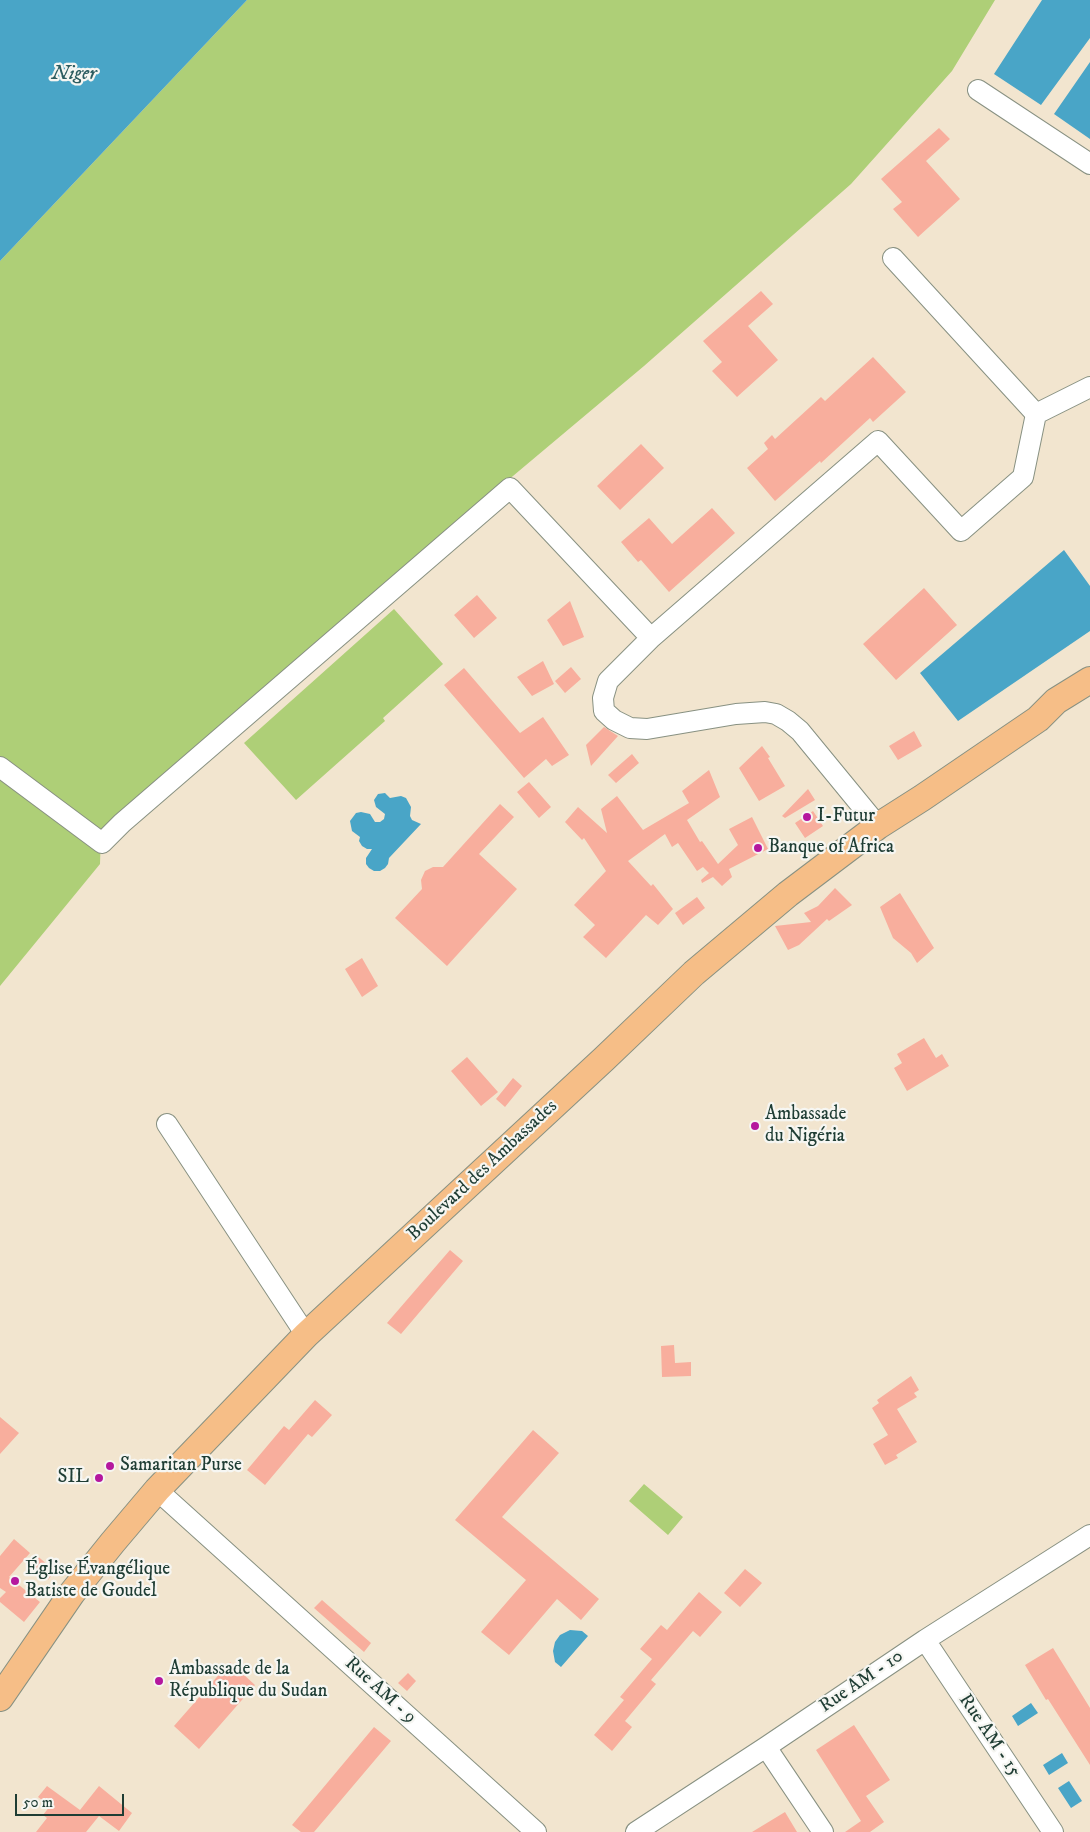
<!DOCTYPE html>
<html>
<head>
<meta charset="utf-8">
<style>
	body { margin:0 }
	#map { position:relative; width:1090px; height:1832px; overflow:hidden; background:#f2e5cf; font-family:"IM FELL DW Pica",serif }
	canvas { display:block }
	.scale { position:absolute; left:15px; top:1794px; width:109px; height:22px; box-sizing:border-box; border:2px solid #1f3d34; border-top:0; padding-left:6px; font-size:15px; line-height:18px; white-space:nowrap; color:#1f3d34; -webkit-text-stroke:4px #f6f6f2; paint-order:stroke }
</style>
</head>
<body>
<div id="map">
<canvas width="1090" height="1832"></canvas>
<div class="scale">50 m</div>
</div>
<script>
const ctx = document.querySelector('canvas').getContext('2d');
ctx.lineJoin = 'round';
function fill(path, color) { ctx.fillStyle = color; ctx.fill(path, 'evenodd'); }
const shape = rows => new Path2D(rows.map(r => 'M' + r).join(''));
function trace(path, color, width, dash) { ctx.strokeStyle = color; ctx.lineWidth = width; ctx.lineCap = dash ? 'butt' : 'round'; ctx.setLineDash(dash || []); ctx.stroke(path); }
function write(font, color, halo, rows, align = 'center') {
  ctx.font = font + ' "IM FELL DW Pica",serif'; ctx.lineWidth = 4.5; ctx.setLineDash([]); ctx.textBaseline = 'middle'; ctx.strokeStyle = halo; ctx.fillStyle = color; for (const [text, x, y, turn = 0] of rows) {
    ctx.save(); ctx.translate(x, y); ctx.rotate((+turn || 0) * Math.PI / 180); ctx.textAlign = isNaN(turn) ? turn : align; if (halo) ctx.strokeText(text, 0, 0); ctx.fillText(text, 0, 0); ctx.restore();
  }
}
const green = shape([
	[247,0,995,0,952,71,851,184,644,366,376,591,101,834,100,864,0,986,0,261],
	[394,609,443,664,383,718,385,721,296,800,244,743],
	[644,1484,683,1517,668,1535,629,1501]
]);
const water = shape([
	[0,0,247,0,0,261],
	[1042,0,1090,0,1090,38,1041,105,994,74],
	[1090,62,1090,139,1054,114],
	[1064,550,1090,586,1090,631,958,721,920,673],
	[385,793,390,798,401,796,406,798,411,807,410,816,412,820,421,824,389,858,388,864,385,868,380,871,374,871,369,868,366,864,366,858,372,849,367,849,362,846,359,841,360,837,352,831,350,821,356,813,361,812,370,814,375,822,380,822,384,819,385,814,376,807,374,800,378,794],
	[570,1630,582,1631,588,1636,561,1667,555,1662,553,1651,555,1642,560,1635],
	[1031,1703,1038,1713,1018,1726,1012,1716],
	[1062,1753,1068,1763,1049,1775,1043,1765],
	[1069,1781,1082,1801,1071,1808,1058,1788]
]);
const building = shape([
	[939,128,950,139,926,161,960,199,918,237,893,209,902,202,881,179],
	[761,291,773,304,748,326,778,360,737,397,712,371,722,362,703,341],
	[873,357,906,392,873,422,870,418,821,463,820,461,775,501,747,468,768,449,764,443,772,435,775,439,821,397,825,401],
	[641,444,664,468,620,510,597,486],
	[712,508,735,533,669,592,641,560,638,562,621,542,649,518,672,544],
	[924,588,957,625,896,680,863,644],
	[477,595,497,618,474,638,454,615],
	[570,601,584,637,563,646,547,620],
	[543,661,554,684,532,696,517,677],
	[571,667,581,679,565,693,555,681],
	[464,668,520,733,543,717,569,755,552,766,546,759,524,778,444,685],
	[604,727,618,736,591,766,586,745],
	[914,731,922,746,898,760,889,746],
	[762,746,770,757,768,758,785,786,759,801,739,768],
	[632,754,639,763,616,783,608,775],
	[709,770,720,797,687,820,700,842,702,841,718,864,738,845,729,829,752,817,768,849,729,869,732,877,722,886,713,877,702,883,701,880,709,873,703,867,697,871,678,843,672,847,665,834,628,861,651,886,653,884,673,909,658,925,646,915,606,958,583,937,595,925,574,905,606,871,584,838,582,840,565,822,578,807,607,833,601,809,617,796,643,830,689,803,682,791],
	[529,782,551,807,539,818,517,792],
	[808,789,815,800,785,818,782,816],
	[500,804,514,817,479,854,517,889,447,966,395,918,422,889,421,880,425,871,433,867,443,867],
	[813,811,823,826,805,838,795,823],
	[835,888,852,905,829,921,827,919,799,945,788,950,775,926,811,922,804,913,818,906],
	[900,893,934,948,917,963,911,953,893,938,880,907],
	[697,897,705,908,683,925,675,913],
	[362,958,378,986,362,997,345,969],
	[924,1038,936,1058,942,1054,949,1066,907,1091,894,1068,902,1063,897,1054],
	[467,1057,498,1092,481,1106,451,1071],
	[513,1078,522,1086,505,1107,496,1099],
	[450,1250,463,1261,401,1334,387,1323],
	[674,1345,675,1363,691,1362,691,1376,662,1377,661,1346],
	[911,1376,919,1390,914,1393,917,1397,897,1409,917,1442,896,1455,898,1458,885,1465,873,1444,888,1435,872,1408,879,1403,877,1400],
	[315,1400,332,1415,312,1437,308,1434,265,1485,247,1470,284,1426,289,1430],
	[0,1417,19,1433,0,1454],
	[533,1430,559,1453,502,1517,599,1599,581,1620,557,1599,509,1655,481,1632,526,1580,455,1520],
	[14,1539,30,1553,9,1577,40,1602,24,1622,0,1602,0,1598,6,1592,0,1588,0,1556],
	[35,1554,55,1571,48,1580,28,1564],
	[745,1569,762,1583,740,1607,724,1593],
	[699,1592,722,1612,700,1637,693,1631,651,1680,656,1684,625,1721,632,1727,612,1751,594,1735,624,1700,620,1697,652,1659,640,1649,661,1625,667,1630],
	[322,1600,371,1643,364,1652,314,1608],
	[1053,1648,1090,1708,1090,1765,1048,1699,1046,1700,1025,1665],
	[230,1662,255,1685,199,1749,174,1726],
	[408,1673,416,1681,407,1691,398,1683],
	[854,1725,890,1780,866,1796,884,1822,870,1832,845,1832,861,1821,816,1750],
	[374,1727,391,1741,314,1832,301,1832,292,1825],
	[47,1786,80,1810,99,1786,132,1813,119,1831,99,1816,86,1832,36,1832,47,1818,43,1815,50,1806,38,1797],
	[785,1812,797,1832,752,1832]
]);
const minor = shape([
	[978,90,1090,164],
	[893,258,1036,414],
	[1036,414,1090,387],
	[0,767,102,843,122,823,510,488,651,638],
	[878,826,800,731,788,721,776,714,765,712,736,714,647,729,630,728,614,720,604,711,603,698,608,681,651,638,878,441,961,531,1023,477,1036,414],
	[167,1124,306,1335],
	[157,1490,536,1832],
	[925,1640,1053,1832],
	[766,1747,823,1832],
	[636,1832,766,1747,925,1640,1090,1535]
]);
const major = shape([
	[0,1698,72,1593,113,1542,157,1490,306,1335,604,1059,694,973,788,894,878,826,922,798,1038,719,1056,701,1090,680]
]);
const markers = [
	[807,817,5,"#b5179e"],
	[758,848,5,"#b5179e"],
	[755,1126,5,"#b5179e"],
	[110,1466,5,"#b5179e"],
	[99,1478,5,"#b5179e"],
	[15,1581,5,"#b5179e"],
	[159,1681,5,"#b5179e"]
];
const poiNames = [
	["I-Futur",817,817],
	["Banque of Africa",768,848],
	["Ambassade",765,1115],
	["du Nigéria",765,1137],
	["Samaritan Purse",120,1466],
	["SIL",89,1478,"right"],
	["Église Évangélique",25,1570],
	["Batiste de Goudel",25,1592],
	["Ambassade de la",169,1670],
	["République du Sudan",169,1692]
];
const streetNames = [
	["Boulevard des Ambassades",483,1171,-43],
	["Rue AM - 10",862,1682,-34],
	["Rue AM - 9",380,1691,42],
	["Rue AM - 15",989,1736,56]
];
const waterNames = [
	["Niger",74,75]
];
fill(green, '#aecf77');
fill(water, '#49a5c7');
fill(building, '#f8ae9d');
trace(minor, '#889182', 22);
trace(major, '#889182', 28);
trace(minor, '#fff', 20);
trace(major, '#f6be87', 26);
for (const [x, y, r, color] of markers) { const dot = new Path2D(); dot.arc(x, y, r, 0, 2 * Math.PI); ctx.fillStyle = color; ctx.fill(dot); trace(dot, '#f6f6f2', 2); }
write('19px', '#1f3d34', '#f6f6f2', poiNames, 'left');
write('19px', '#1f3d34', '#f6f6f2', streetNames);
write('italic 20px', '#2c5c60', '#f6f6f2', waterNames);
</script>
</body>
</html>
